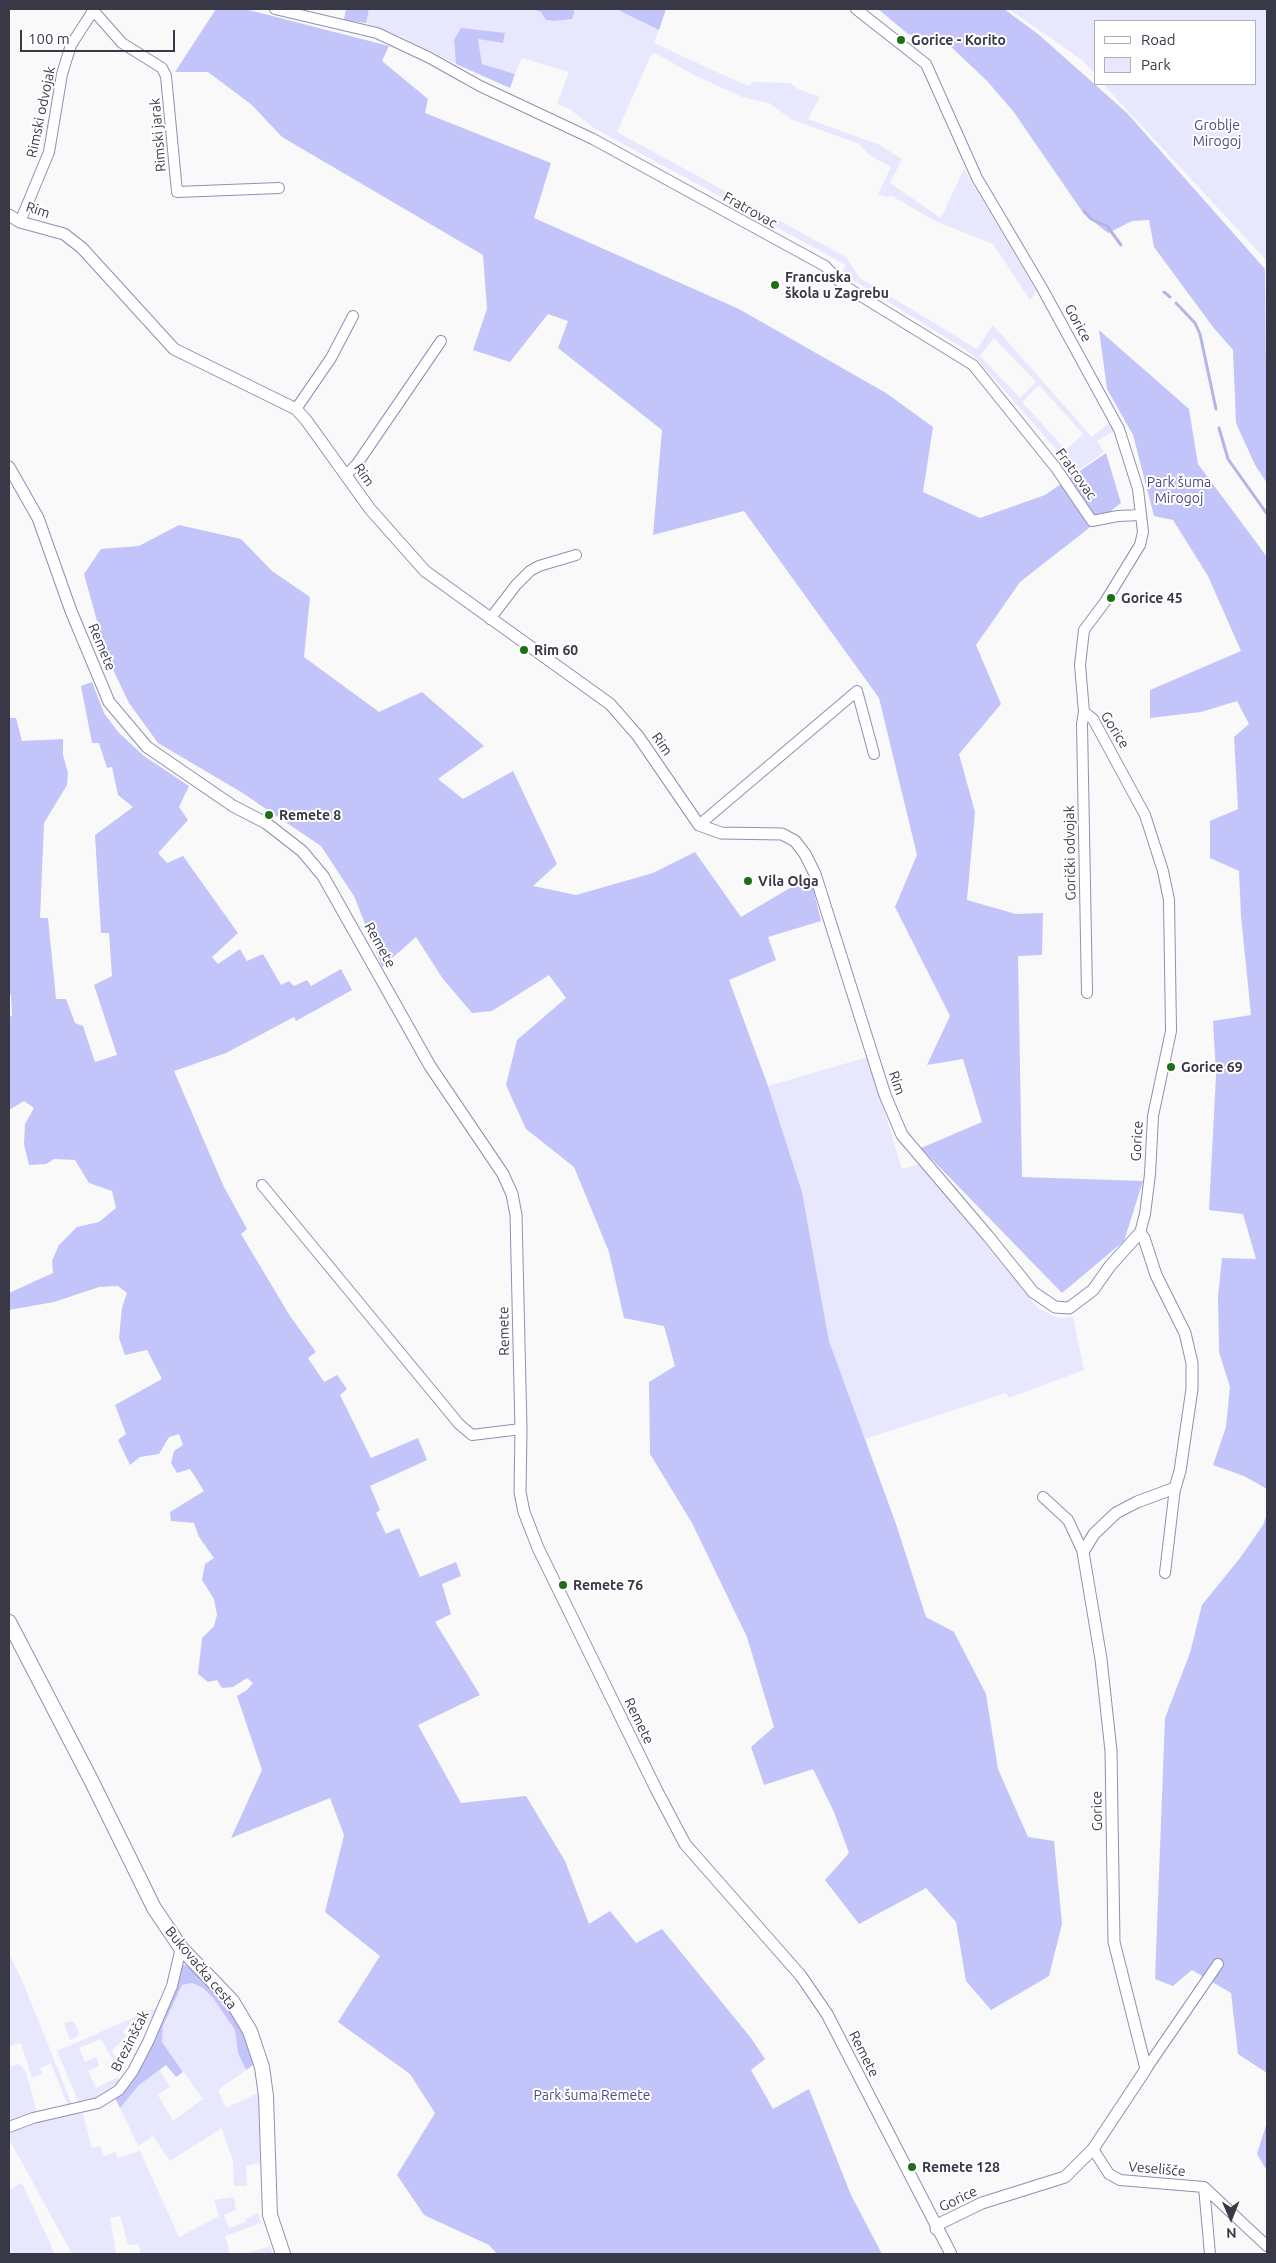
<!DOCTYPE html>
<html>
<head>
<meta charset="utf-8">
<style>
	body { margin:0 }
	#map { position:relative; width:1276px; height:2263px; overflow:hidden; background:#f9f9f9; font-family:Ubuntu,sans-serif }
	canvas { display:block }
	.frame { position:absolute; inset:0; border:10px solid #383847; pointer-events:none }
	.legend { position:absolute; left:1094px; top:20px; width:162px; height:65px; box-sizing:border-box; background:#fff; border:1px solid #afafb5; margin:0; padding:6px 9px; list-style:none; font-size:15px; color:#383847 }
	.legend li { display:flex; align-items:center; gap:10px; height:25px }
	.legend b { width:25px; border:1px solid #afafb5 }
	.north { position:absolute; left:1206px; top:2193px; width:50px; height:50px; -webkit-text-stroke:4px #fff; paint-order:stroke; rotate:179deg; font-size:14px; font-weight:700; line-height:20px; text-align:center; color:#383847 }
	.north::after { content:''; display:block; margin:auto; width:18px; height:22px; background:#383847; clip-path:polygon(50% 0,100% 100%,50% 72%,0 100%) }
	.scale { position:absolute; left:20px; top:30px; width:155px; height:22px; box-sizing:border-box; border:2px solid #383847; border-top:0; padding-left:6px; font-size:15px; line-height:18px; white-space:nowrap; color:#383847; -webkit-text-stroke:4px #fff; paint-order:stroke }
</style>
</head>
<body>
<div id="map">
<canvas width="1276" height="2263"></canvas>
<div class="frame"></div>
<ul class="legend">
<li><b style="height:6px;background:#fff"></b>Road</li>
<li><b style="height:14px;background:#e7e8fe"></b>Park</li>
</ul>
<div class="north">N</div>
<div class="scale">100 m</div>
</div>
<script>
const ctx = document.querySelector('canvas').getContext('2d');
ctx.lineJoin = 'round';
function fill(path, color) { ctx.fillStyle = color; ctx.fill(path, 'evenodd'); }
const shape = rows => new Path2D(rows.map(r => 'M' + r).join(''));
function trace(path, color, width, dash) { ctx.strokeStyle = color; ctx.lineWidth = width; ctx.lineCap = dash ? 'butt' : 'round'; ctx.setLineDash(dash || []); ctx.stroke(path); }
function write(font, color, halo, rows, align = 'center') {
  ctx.font = font + ' Ubuntu,sans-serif'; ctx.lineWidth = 4; ctx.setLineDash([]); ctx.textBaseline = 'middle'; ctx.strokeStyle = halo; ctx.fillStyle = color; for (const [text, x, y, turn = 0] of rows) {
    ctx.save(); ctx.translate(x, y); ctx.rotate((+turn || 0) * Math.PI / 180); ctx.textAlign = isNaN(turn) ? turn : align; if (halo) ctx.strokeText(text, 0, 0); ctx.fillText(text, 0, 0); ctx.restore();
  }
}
const green = shape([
	[369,9,532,9,541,12,546,20,554,21,572,19,575,11,580,9,616,9,659,30,654,43,723,75,749,86,752,82,790,83,798,89,820,97,808,119,880,145,902,159,890,183,941,218,964,169,1036,291,1030,300,993,244,935,221,892,196,886,197,878,194,891,167,869,155,859,144,791,119,769,103,742,97,694,75,655,53,651,55,617,132,846,257,860,278,977,349,993,325,1092,437,1110,422,1114,431,1097,441,1104,452,1076,472,975,357,964,349,842,273,846,265,594,128,571,110,557,104,569,72,522,58,515,74,482,64,478,38,505,33,454,40,456,64,402,37,366,23],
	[994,338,1036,382,1020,398,980,356],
	[1039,385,1083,434,1066,450,1022,402],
	[1009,9,1267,9,1267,261,1103,84,1255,84,1255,21,1095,21,1095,74,1082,60],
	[868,1057,902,1169,920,1164,1039,1309,1059,1318,1073,1317,1084,1370,1009,1398,1006,1393,865,1439,829,1341,802,1192,768,1086],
	[9,1954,22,1980,71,2102,68,2106,51,2063,40,2068,42,2074,32,2078,21,2043,9,2046],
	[192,1983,203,1988,213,1998,235,2030,238,2053,246,2070,218,2090,226,2108,258,2093,260,2163,246,2166,247,2186,234,2186,233,2161,222,2128,170,2161,153,2136,138,2146,120,2108,139,2085,159,2069,170,2087,158,2095,173,2121,203,2099,162,2042,163,2026,182,1985],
	[158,2007,153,2017,137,2031,130,2024,123,2032,127,2036,111,2051,123,2064,120,2067,124,2072,121,2074,101,2039,79,2048,85,2062,96,2057,99,2066,88,2071,96,2088,118,2077,119,2081,102,2097,79,2103,57,2051],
	[71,2021,75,2023,79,2033,77,2037,70,2040,64,2023],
	[19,2064,26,2072,37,2113,9,2122,9,2067],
	[83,2113,92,2148,100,2146,104,2156,115,2152,118,2158,140,2151,179,2237,219,2216,214,2200,234,2197,236,2210,224,2215,229,2228,246,2222,246,2219,258,2213,261,2223,225,2236,230,2254,140,2254,139,2244,128,2245,120,2216,110,2218,116,2254,72,2254,9,2139,9,2132,32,2122],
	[22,2183,55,2254,12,2254,9,2246,9,2190],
	[270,2246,273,2254,245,2254]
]);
const forest = shape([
	[216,9,245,9,389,46,382,61,428,99,425,113,551,163,534,218,739,309,886,393,933,427,923,492,980,518,1045,495,1106,453,1121,503,1020,582,976,645,1001,704,959,754,975,812,967,900,1016,914,1043,913,1042,955,1018,956,1022,1177,1143,1181,1124,1241,1062,1293,921,1148,982,1122,963,1059,927,1065,950,1016,895,907,917,855,879,698,744,511,653,535,662,430,558,348,568,321,548,314,510,362,473,350,487,309,483,255,282,137,252,105,208,72,175,72],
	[346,9,369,9,366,23,344,20],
	[532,9,573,9,575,11,572,19,554,21,546,20,541,12],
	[616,9,666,9,659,30],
	[878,9,1004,9,1038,34,1127,113,1265,269,1267,483,1255,465,1236,423,1233,350,1213,327,1154,247,1149,220,1132,221,1108,233,1084,214,1013,111,987,81,946,42,908,34],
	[461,28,505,33,503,43,478,39,482,64,515,74,510,88,456,64,454,40],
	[1099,330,1189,409,1198,464,1267,557,1267,1489,1244,1476,1213,1465,1226,1427,1230,1387,1219,1352,1218,1296,1222,1258,1256,1259,1243,1214,1209,1210,1216,1075,1213,1021,1251,1015,1241,916,1239,871,1210,858,1210,821,1238,809,1234,737,1249,724,1237,701,1201,712,1150,718,1150,690,1241,651,1208,576,1173,520,1154,516,1133,435,1107,389],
	[179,525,241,539,272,571,310,597,304,657,379,712,422,692,484,746,438,779,463,799,513,771,557,864,533,886,576,895,653,873,695,852,741,917,810,876,821,921,768,937,776,960,729,980,768,1086,802,1192,829,1341,896,1524,926,1617,954,1632,986,1694,998,1769,1028,1837,1054,1841,1062,1924,1049,1976,991,2010,966,1981,956,1922,926,1888,859,1924,825,1880,849,1853,834,1812,813,1769,764,1785,751,1747,774,1727,747,1637,692,1523,650,1454,649,1382,675,1366,664,1326,624,1318,609,1252,574,1167,526,1129,506,1085,517,1040,566,998,549,975,492,1011,472,1013,443,979,416,937,382,967,354,896,321,846,241,792,158,743,129,703,107,657,84,574,101,549,139,546],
	[92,682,104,713,118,732,144,756,189,786,179,807,188,820,158,853,167,863,183,856,238,933,212,957,218,964,240,949,247,961,263,954,281,985,289,981,294,986,307,980,311,986,341,969,352,990,296,1021,294,1017,226,1053,174,1071,223,1185,247,1229,241,1234,290,1316,316,1352,308,1358,324,1382,337,1375,347,1389,340,1395,371,1458,418,1438,427,1460,370,1486,380,1510,376,1513,386,1534,399,1528,420,1577,456,1562,461,1576,442,1584,451,1614,435,1622,480,1695,418,1725,461,1803,526,1796,565,1861,589,1924,610,1911,636,1943,662,1929,751,2038,765,2059,751,2070,773,2109,809,2089,851,2195,882,2254,497,2254,489,2245,424,2215,397,2175,435,2113,410,2074,338,2022,380,1956,325,1912,344,1835,330,1798,231,1838,262,1770,237,1696,247,1690,253,1683,247,1678,233,1687,222,1688,217,1680,208,1682,198,1674,202,1638,214,1626,217,1615,214,1599,202,1580,205,1564,214,1558,199,1537,194,1523,171,1521,170,1512,204,1491,190,1469,177,1473,171,1463,174,1451,183,1445,179,1434,169,1437,159,1454,140,1457,130,1465,118,1440,126,1434,115,1405,162,1379,147,1350,125,1355,119,1338,122,1308,127,1293,118,1286,99,1287,54,1302,9,1310,9,1293,53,1273,52,1261,59,1245,77,1227,99,1222,116,1208,112,1191,89,1183,75,1160,54,1159,46,1164,29,1165,24,1144,25,1124,34,1108,24,1101,9,1110,9,1017,12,1016,11,995,9,995,9,718,16,718,22,741,63,739,63,755,68,773,67,785,44,823,40,918,48,918,56,999,66,999,75,1023,83,1026,95,1062,117,1055,94,985,112,976,109,933,101,933,95,835,133,807,118,795,112,767,107,768,99,743,92,743,81,686],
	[1267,1514,1267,2073,1238,2054,1231,1993,1192,1970,1173,1986,1155,1979,1165,1718,1190,1653,1202,1605,1240,1558,1263,1525],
	[181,1965,186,1965,194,1971,224,1999,246,2036,256,2063,246,2070,238,2053,235,2030,213,1998,203,1988,192,1983,182,1985,163,2026,162,2042,183,2072,176,2077,166,2065,139,2085,120,2108,115,2098],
	[1267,2122,1267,2171,1257,2154]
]);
const stream = shape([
	[1084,211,1091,219,1107,226,1121,245],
	[1164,292,1170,297],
	[1176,303,1195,323,1200,334,1216,409],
	[1219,428,1228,459,1267,514]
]);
const minor = shape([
	[92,9,122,43,162,68,166,76,177,192,279,188],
	[275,9,377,33,428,57,480,86,593,139,825,266,843,285,973,365,1056,468,1092,521,1118,516,1141,515],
	[856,9,926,64,977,178,1042,288,1119,429,1138,489,1143,532,1140,545,1105,602,1084,630,1080,665,1084,712,1093,719,1145,815,1163,871,1169,900,1171,1031,1153,1116,1150,1174,1145,1214,1140,1233],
	[20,222,49,152,62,74,71,45,93,11],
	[296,409,331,358,353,316],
	[346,475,357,464,441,341],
	[490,619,516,585,530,571,539,566,576,555],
	[1084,712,1082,724,1087,993],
	[699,825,857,691,874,754],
	[262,1185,459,1424,472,1435,521,1429],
	[1043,1497,1068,1520,1083,1552],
	[1165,1573,1175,1488],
	[1146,2069,1218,1964],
	[9,2127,33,2118,98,2103,119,2090,133,2071,148,2042,172,1986,181,1948],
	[1093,2149,1109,2174,1120,2180,1204,2187,1267,2246],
	[1204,2187,1210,2254]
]);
const tertiary = shape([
	[9,215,20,222,64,234,82,248,174,349,296,409,306,420,370,509,425,571,610,704,638,736,699,825,721,833,782,834,795,841,805,854,815,874,885,1095,902,1135,988,1236,1033,1292,1055,1307,1069,1308,1093,1290,1110,1266,1137,1236,1140,1233,1144,1238,1156,1275,1185,1333,1192,1363,1192,1389,1180,1471,1175,1488,1137,1502,1116,1513,1094,1534,1083,1552,1101,1659,1111,1751,1114,1942,1146,2069,1093,2149,1065,2177,982,2203,941,2223,936,2229],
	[9,467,38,518,71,611,109,702,147,747,233,806,266,823,302,851,323,876,430,1066,503,1174,512,1194,516,1215,521,1429,520,1492,524,1512,538,1548,656,1789,685,1844,801,1976,827,2014,951,2254]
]);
const secondary = shape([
	[9,1622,91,1780,154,1908,181,1948,232,2001,250,2031,262,2067,266,2096,270,2215,283,2254]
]);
const markers = [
	[901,40,5,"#1b6f17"],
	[775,285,5,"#1b6f17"],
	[1111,598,5,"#1b6f17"],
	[524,650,5,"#1b6f17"],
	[269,815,5,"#1b6f17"],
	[748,881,5,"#1b6f17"],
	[1171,1067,5,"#1b6f17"],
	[563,1585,5,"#1b6f17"],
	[912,2167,5,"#1b6f17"]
];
const poiNames = [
	["Gorice - Korito",911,40],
	["Francuska",785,277],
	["škola u Zagrebu",785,293],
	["Gorice 45",1121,598],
	["Rim 60",534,650],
	["Remete 8",279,815],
	["Vila Olga",758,881],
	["Gorice 69",1181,1067],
	["Remete 76",573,1585],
	["Remete 128",922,2167]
];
const streetNames = [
	["Rimski odvojak",41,112,-78],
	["Rimski jarak",158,135,-95],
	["Rim",38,210,18],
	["Fratrovac",750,210,29],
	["Gorice",1078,323,61],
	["Fratrovac",1076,474,54],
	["Rim",364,475,56],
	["Remete",102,647,67],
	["Gorice",1115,730,58],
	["Rim",662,744,55],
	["Gorički odvojak",1070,853,-91],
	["Remete",380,945,61],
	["Rim",897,1083,71],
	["Gorice",1137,1141,-87],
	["Remete",504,1331,-91],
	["Remete",639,1721,64],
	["Gorice",1097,1811,-91],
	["Bukovačka cesta",201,1968,50],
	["Brezinščak",130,2041,-63],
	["Remete",864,2054,63],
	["Veselišče",1157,2169,5],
	["Gorice",958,2199,-26]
];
const parkNames = [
	["Groblje",1217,125],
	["Mirogoj",1217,141],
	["Park šuma",1179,482],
	["Mirogoj",1179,498],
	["Park šuma Remete",592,2095]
];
fill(green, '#e7e8fe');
fill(forest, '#c3c4fa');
trace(stream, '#b3b4e9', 3);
trace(minor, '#8f90b2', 12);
trace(tertiary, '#8f90b2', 13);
trace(secondary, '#8f90b2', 16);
trace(minor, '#fff', 10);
trace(tertiary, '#fff', 11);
trace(secondary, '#fff', 14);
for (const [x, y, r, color] of markers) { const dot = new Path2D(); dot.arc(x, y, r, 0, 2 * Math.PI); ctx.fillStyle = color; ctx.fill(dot); trace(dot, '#fff', 2); }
write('bold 14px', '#383847', '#fff', poiNames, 'left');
write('14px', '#383847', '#fff', streetNames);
write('14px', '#4c4989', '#fff', parkNames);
</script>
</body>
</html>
